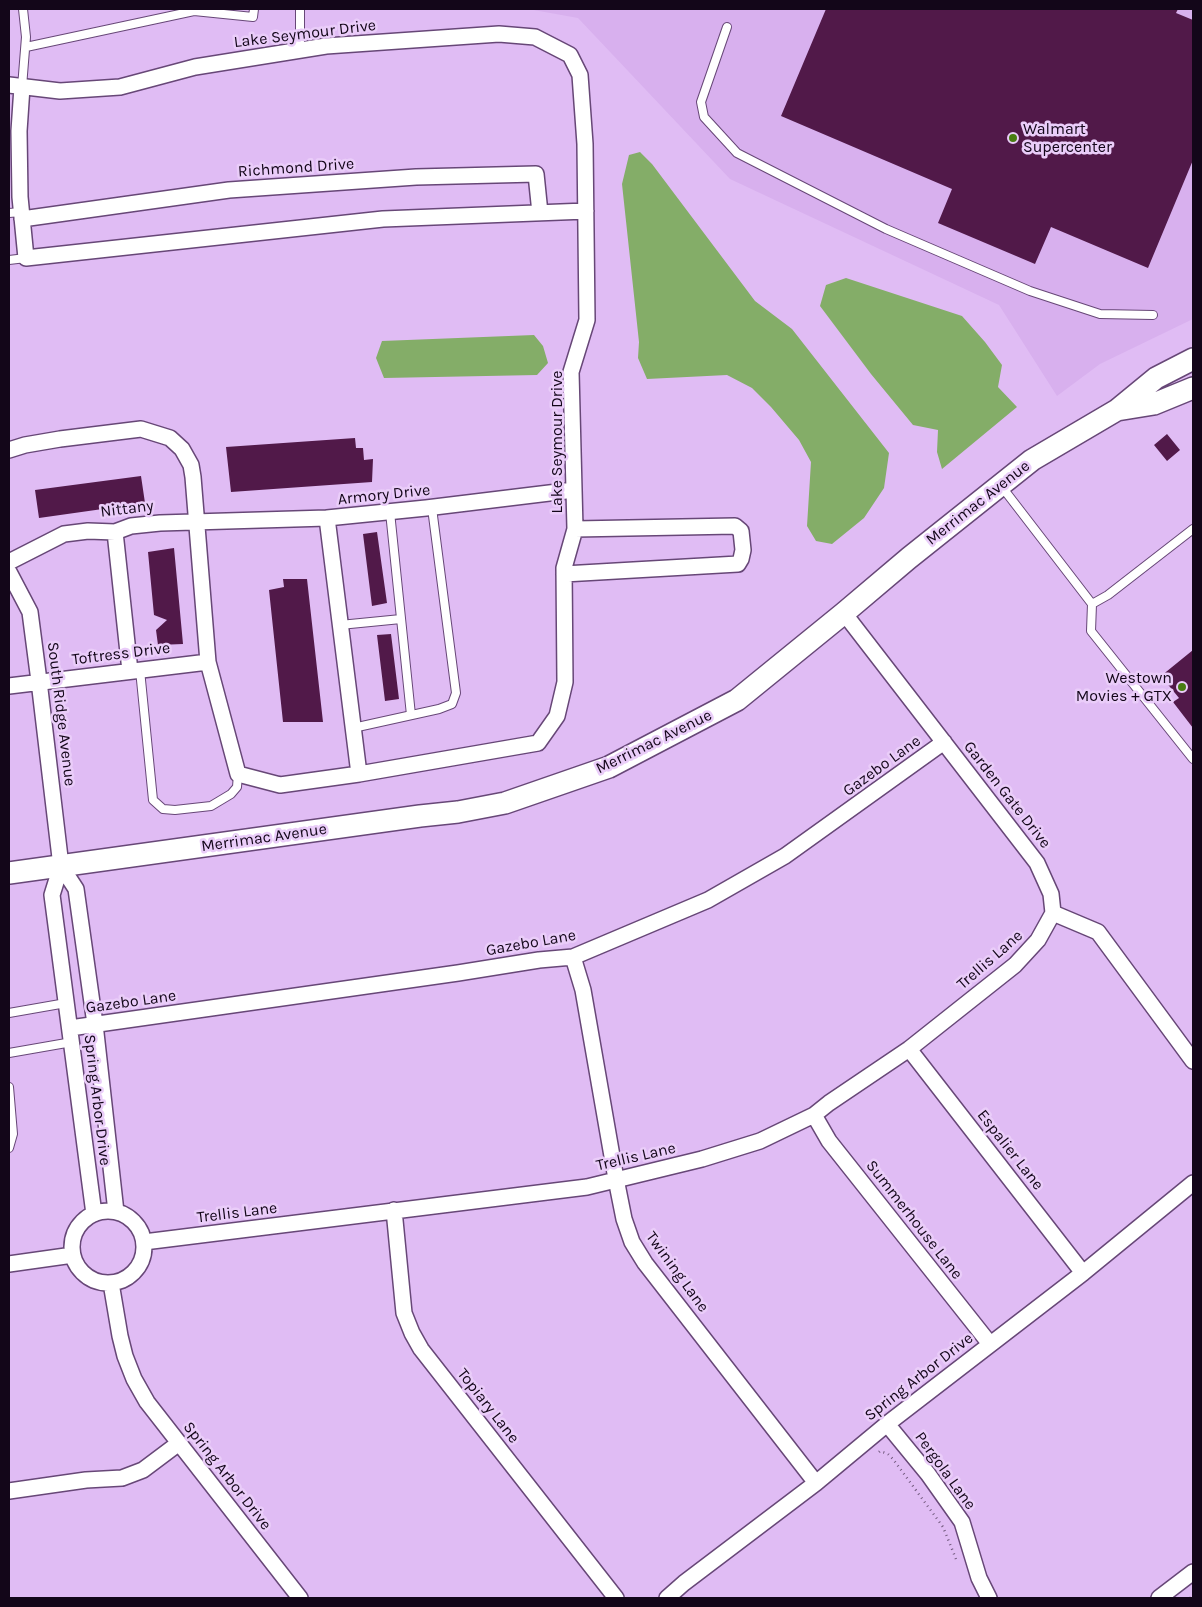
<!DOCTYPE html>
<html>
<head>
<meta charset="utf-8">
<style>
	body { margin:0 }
	#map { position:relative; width:1202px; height:1607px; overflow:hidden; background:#e0bcf4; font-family:Karla,sans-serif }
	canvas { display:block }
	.frame { position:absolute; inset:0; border:10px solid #130619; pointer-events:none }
</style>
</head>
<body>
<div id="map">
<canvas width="1202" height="1607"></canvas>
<div class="frame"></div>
</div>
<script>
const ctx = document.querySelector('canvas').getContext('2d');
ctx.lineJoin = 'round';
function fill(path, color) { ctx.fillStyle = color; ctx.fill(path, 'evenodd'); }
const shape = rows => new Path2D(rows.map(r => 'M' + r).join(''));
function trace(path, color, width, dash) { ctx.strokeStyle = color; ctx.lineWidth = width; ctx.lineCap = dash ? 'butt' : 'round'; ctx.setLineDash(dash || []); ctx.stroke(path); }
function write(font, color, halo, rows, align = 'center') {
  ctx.font = font + ' Karla,sans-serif'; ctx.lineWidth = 5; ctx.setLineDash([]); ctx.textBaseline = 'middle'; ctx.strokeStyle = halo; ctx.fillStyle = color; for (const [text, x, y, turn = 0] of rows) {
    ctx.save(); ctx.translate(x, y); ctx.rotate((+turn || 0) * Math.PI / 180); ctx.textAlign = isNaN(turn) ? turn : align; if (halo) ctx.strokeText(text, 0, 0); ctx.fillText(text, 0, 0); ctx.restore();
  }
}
const built = shape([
	[528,9,1193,9,1193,319,1100,364,1057,396,999,305,730,179,578,18]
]);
const water = shape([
	[640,152,652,164,755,301,792,329,889,453,884,488,864,518,832,544,816,541,807,526,811,462,799,440,771,407,752,388,727,375,647,379,638,358,639,342,622,184,629,155],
	[846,278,962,316,985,342,1002,365,998,387,1017,407,942,469,937,452,938,430,913,425,871,374,820,306,826,285],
	[534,335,543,346,548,363,537,375,384,378,376,358,382,341]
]);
const building = shape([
	[826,9,1178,9,1176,13,1193,20,1193,160,1148,268,1051,227,1035,264,938,223,952,189,781,116],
	[1167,434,1180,450,1167,461,1154,445],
	[355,438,356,448,363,448,364,460,373,459,372,482,231,492,226,447],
	[141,476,145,503,39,518,35,490],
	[377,532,387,603,372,606,363,534],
	[174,548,183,644,158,645,156,630,167,620,154,615,148,552],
	[283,579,307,579,323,722,283,722,269,590,284,587],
	[391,634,399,699,385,701,377,635],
	[1193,650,1193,728,1173,702,1179,698,1161,676]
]);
const path = shape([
	[879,1452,880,1451,888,1454,893,1459,943,1527,956,1559],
	[1190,1598,1193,1596]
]);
const lane = shape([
	[727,27,701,102,704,117,737,153,886,229,1030,291,1100,314,1153,315],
	[26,47,194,11,253,17,254,9],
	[300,50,300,9],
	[22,87,26,37,23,9],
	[9,213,21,212],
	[9,260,26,258],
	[1002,487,1092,604,1091,631,1193,759],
	[390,512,411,715],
	[1092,604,1108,595,1193,529],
	[340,625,401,619],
	[140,670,153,800,163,809,175,810,211,806,231,794,237,787,238,774],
	[353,728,439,709,452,704,456,693,432,508],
	[9,1013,66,1003],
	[9,1053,72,1042],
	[9,1087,13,1134,9,1148]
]);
const street = shape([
	[9,85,60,91,120,87,195,67,326,46,499,34,535,37,570,55,580,75,585,144,587,320,571,372,575,529,564,568,565,682,557,716,538,743,359,774,280,785,238,774,208,662,193,477,191,465,182,449,170,438,141,429,60,439,25,445,9,450],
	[22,87,19,131,20,197,26,258,383,219,586,211],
	[22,219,229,190,416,177,536,174,540,213],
	[327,518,359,774],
	[115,532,130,671],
	[9,562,64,534,88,531,115,532,131,526,160,523,327,518,426,508,574,490],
	[9,572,30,612,39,681,61,866,52,895,94,1214],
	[564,574,738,564,741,559,743,550,741,531,735,526,575,529],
	[844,613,1037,863,1051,894,1053,913],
	[9,686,208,662],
	[61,866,76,889,95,1024,116,1212],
	[1053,913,1098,932,1193,1061],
	[573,957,583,990,616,1179,624,1219,632,1242,645,1263,816,1483],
	[70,1028,458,973,539,960,573,957,708,900,785,856,944,742],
	[909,1049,1083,1273],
	[814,1115,829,1141,990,1344],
	[394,1210,404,1313,412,1333,421,1349,616,1598],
	'72 1247a36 36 0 1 1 72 0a36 36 0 1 1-72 0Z',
	[144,1242,587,1187,702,1159,760,1141,814,1115,829,1103,909,1049,1015,965,1038,940,1053,913],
	[9,1264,73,1255],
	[111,1283,120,1336,125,1356,134,1379,147,1402,300,1598],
	[887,1424,928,1474,962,1522,979,1578,989,1598],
	[9,1491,86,1480,122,1478,143,1470,179,1443],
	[667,1598,684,1583,816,1483,887,1424,1083,1273,1193,1183],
	[1159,1598,1193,1572]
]);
const secondary = shape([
	[1117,410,1154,404,1193,388],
	[9,873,420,816,458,812,505,803,609,767,737,700,844,613,909,558,1032,460,1117,410,1156,378,1193,359]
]);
const markers = [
	[1013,138,5,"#487d12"],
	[1182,687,5,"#487d12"]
];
const streetNames = [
	["Lake Seymour Drive",305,34,-7],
	["Richmond Drive",296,168,-4],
	["Lake Seymour Drive",557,442,-90],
	["Armory Drive",384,495,-6],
	["Merrimac Avenue",978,503,-38],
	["Nittany",127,509,-7],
	["Toftress Drive",121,654,-7],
	["South Ridge Avenue",61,714,83],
	["Merrimac Avenue",654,742,-26],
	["Gazebo Lane",882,766,-36],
	["Garden Gate Drive",1007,795,52],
	["Merrimac Avenue",264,838,-8],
	["Gazebo Lane",531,943,-10],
	["Trellis Lane",990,960,-41],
	["Gazebo Lane",131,1002,-8],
	["Spring Arbor Drive",97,1100,83],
	["Espalier Lane",1010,1150,52],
	["Trellis Lane",636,1157,-13],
	["Trellis Lane",237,1213,-7],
	["Summerhouse Lane",914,1220,52],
	["Twining Lane",677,1272,54],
	["Spring Arbor Drive",919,1377,-38],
	["Topiary Lane",488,1406,52],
	["Pergola Lane",945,1471,54],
	["Spring Arbor Drive",227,1476,52]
];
const poiNames = [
	["Walmart",1023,129],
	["Supercenter",1023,147],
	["Westown",1172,678,"right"],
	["Movies + GTX",1172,696,"right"]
];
fill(built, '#d8b0ee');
fill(water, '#84ad68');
fill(building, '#511949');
trace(lane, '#674777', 10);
trace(street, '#674777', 18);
trace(secondary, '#674777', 24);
trace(path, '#725a7e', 2.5, [1, 4]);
trace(lane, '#fff', 8);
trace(street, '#fff', 15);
trace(secondary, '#fff', 21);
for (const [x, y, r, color] of markers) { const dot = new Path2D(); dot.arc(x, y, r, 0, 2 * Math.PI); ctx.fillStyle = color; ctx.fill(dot); trace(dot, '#eacdf9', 2); }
write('16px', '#130619', '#eacdf9', streetNames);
write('16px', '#130619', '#eacdf9', poiNames, 'left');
</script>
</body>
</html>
